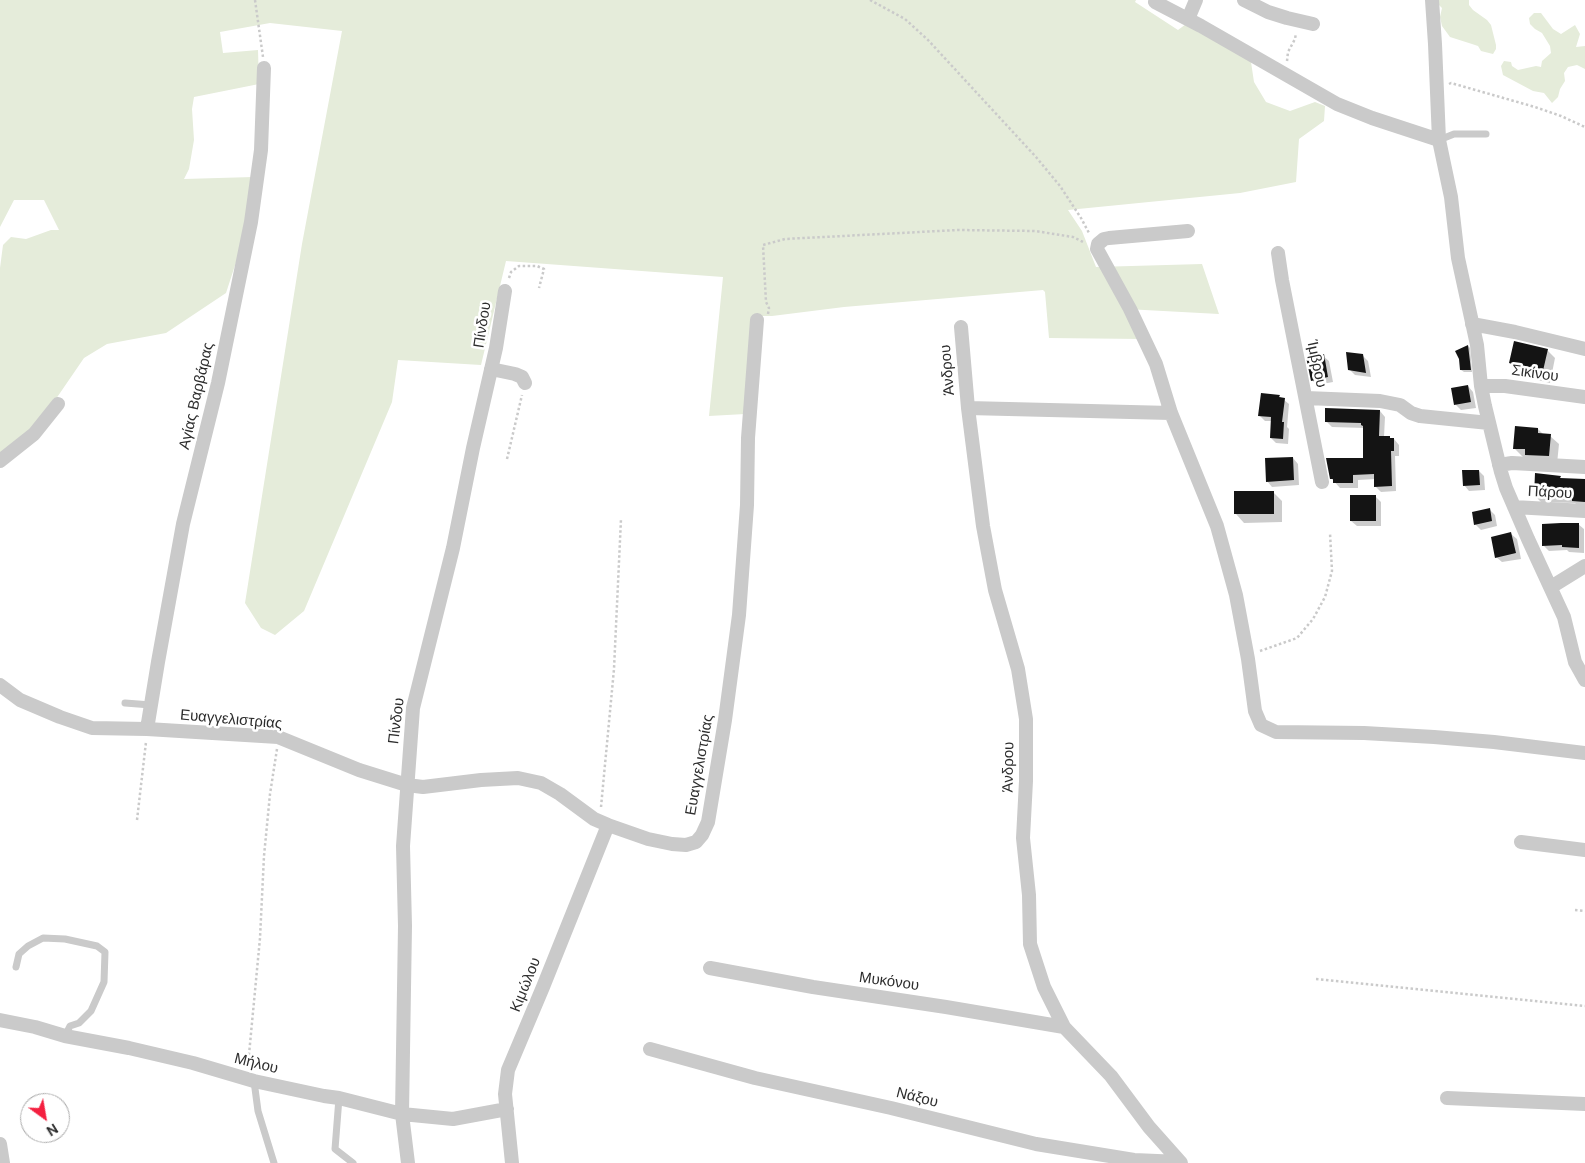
<!DOCTYPE html>
<html>
<head>
<meta charset="utf-8">
<style>
	body { margin:0 }
	#map { position:relative; width:1585px; height:1163px; overflow:hidden; background:#fff; font-family:"DM Sans",sans-serif }
	canvas { display:block }
	.north { position:absolute; left:20px; top:1093px; width:50px; height:50px; box-sizing:border-box; background:#fff; border:1px solid #ababab; border-radius:50%; rotate:148deg; font-size:14px; font-weight:700; line-height:20px; text-align:center; color:#2d2d2d }
	.north::after { content:''; display:block; margin:auto; width:18px; height:22px; background:#f42040; clip-path:polygon(50% 0,100% 100%,50% 72%,0 100%) }
</style>
</head>
<body>
<div id="map">
<canvas width="1585" height="1163"></canvas>
<div class="north">N</div>
</div>
<script>
const ctx = document.querySelector('canvas').getContext('2d');
ctx.lineJoin = 'round';
function fill(path, color) { ctx.fillStyle = color; ctx.fill(path, 'evenodd'); }
const shape = rows => new Path2D(rows.map(r => 'M' + r).join(''));
function trace(path, color, width, dash) { ctx.strokeStyle = color; ctx.lineWidth = width; ctx.lineCap = dash ? 'butt' : 'round'; ctx.setLineDash(dash || []); ctx.stroke(path); }
function write(font, color, halo, rows, align = 'center') {
  ctx.font = font + ' "DM Sans",sans-serif'; ctx.lineWidth = 5; ctx.setLineDash([]); ctx.textBaseline = 'middle'; ctx.strokeStyle = halo; ctx.fillStyle = color; for (const [text, x, y, turn = 0] of rows) {
    ctx.save(); ctx.translate(x, y); ctx.rotate((+turn || 0) * Math.PI / 180); ctx.textAlign = isNaN(turn) ? turn : align; if (halo) ctx.strokeText(text, 0, 0); ctx.fillText(text, 0, 0); ctx.restore();
  }
}
const green = shape([
	[0,0,1136,0,1135,2,1178,30,1186,24,1251,62,1254,82,1266,102,1290,111,1315,102,1325,106,1324,121,1299,139,1296,182,1240,193,1068,210,1082,231,1096,267,1202,264,1219,314,1126,309,1141,339,1049,338,1045,292,1043,290,844,307,772,316,755,316,745,414,709,416,723,277,506,261,481,365,398,360,392,402,304,611,275,635,261,628,245,603,302,244,342,31,270,23,220,32,223,53,258,50,259,84,194,97,192,109,194,140,189,169,184,179,253,177,239,253,226,293,166,333,107,344,84,358,47,412,32,429,0,456,0,268,3,245,11,237,26,239,51,230,59,230,44,200,14,200,0,227],
	[1439,0,1469,0,1469,5,1473,10,1487,20,1491,25,1496,45,1496,49,1493,54,1481,51,1478,46,1472,44,1450,37,1442,26,1440,17,1442,8,1439,5],
	[1534,13,1541,13,1553,29,1561,34,1575,25,1580,34,1576,47,1585,46,1585,69,1577,65,1568,67,1564,73,1565,81,1560,89,1558,97,1552,103,1544,93,1533,91,1503,75,1501,66,1504,61,1511,62,1512,66,1518,70,1536,66,1541,67,1542,61,1551,53,1550,46,1542,33,1535,29,1530,24,1529,18]
]);
const shadow = shape([
	[1468,346,1470,348,1472,372,1464,372,1461,370],
	[1547,350,1555,358,1550,383,1525,377,1510,363],
	[1323,356,1329,361,1333,382,1317,385,1312,380],
	[1363,356,1368,361,1371,377,1355,375,1350,370],
	[1468,386,1473,392,1476,408,1461,410,1456,405,1453,389],
	[1279,396,1289,404,1287,427,1289,429,1288,444,1276,443,1271,438,1272,421,1265,421,1259,415],
	[1380,411,1385,417,1384,437,1394,439,1399,445,1399,456,1395,456,1396,491,1381,492,1375,486,1375,479,1358,480,1358,488,1340,488,1331,478,1364,459,1365,428,1332,427,1327,422],
	[1538,429,1544,435,1550,436,1559,444,1557,464,1523,457,1514,448],
	[1293,458,1298,464,1299,485,1272,487,1267,481],
	[1479,471,1484,476,1485,490,1469,491,1464,485],
	[1560,477,1562,480,1585,480,1585,507,1578,506,1575,503,1541,502,1535,496],
	[1273,492,1282,501,1282,522,1244,523,1236,514],
	[1375,496,1381,502,1381,526,1357,526,1351,521],
	[1489,509,1495,515,1497,526,1481,530,1475,524],
	[1578,524,1584,529,1584,553,1569,552,1567,550,1549,551,1544,546],
	[1511,534,1517,539,1521,559,1502,562,1496,557]
]);
const building = shape([
	[1514,341,1548,349,1542,375,1516,370,1516,365,1509,363],
	[1468,345,1471,370,1460,370,1459,359,1455,351],
	[1346,352,1363,354,1366,373,1348,370],
	[1324,354,1328,377,1311,381,1306,357],
	[1468,385,1471,402,1454,405,1451,388],
	[1261,393,1280,395,1279,397,1285,398,1282,422,1284,422,1283,439,1270,438,1271,417,1258,416],
	[1325,408,1380,410,1379,436,1390,436,1390,438,1394,438,1394,451,1391,451,1392,486,1374,487,1374,474,1353,475,1353,483,1333,483,1333,479,1330,479,1326,458,1363,458,1363,426,1361,425,1361,423,1325,422],
	[1515,426,1538,428,1538,433,1551,434,1549,456,1525,455,1525,449,1513,449],
	[1293,457,1294,480,1266,482,1265,458],
	[1462,470,1479,470,1480,485,1463,486],
	[1535,473,1561,476,1560,478,1585,479,1585,502,1572,501,1572,498,1534,497],
	[1234,491,1274,491,1274,514,1234,514],
	[1350,495,1376,495,1376,521,1350,521],
	[1490,508,1492,521,1474,525,1472,512],
	[1561,523,1579,523,1579,548,1562,547,1562,545,1542,546,1542,524],
	[1511,532,1516,553,1495,558,1491,537]
]);
const path = shape([
	[255,0,263,57],
	[870,0,905,19,928,40,1036,157,1060,186,1081,218,1089,233],
	[1287,61,1288,52,1295,39,1296,33],
	[1449,84,1451,83,1535,107,1561,116,1585,127],
	[509,278,511,272,519,266,537,266,544,269,539,288],
	[768,314,769,308,766,302,763,245,785,239,958,230,1035,231,1073,237,1085,243],
	[507,459,522,395],
	[1260,651,1297,638,1313,619,1325,597,1332,571,1330,533],
	[601,807,614,669,621,519],
	[137,820,146,742],
	[1575,910,1585,911],
	[1316,979,1585,1006],
	[248,1065,260,938,264,856,270,794,277,749]
]);
const service = shape([
	[1439,140,1454,134,1486,134],
	[125,703,151,705],
	[16,967,19,954,28,946,43,938,65,939,97,946,105,952,104,982,91,1011,79,1023,70,1026,65,1036],
	[254,1081,258,1111,274,1163],
	[339,1098,335,1149,353,1163]
]);
const minor = shape([
	[1244,0,1268,12,1287,18,1313,24],
	[1432,0,1435,44,1439,140,1451,197,1458,258,1477,345,1481,386,1485,406,1501,472,1506,488,1528,539,1564,617,1575,662,1585,680],
	[1155,2,1201,26,1337,104,1372,118,1439,140],
	[1188,19,1196,0],
	[1188,231,1109,238,1104,239,1098,244,1097,249,1130,309,1156,364,1171,413,1217,526,1236,595,1248,659,1255,711,1261,725,1276,732,1364,733,1434,737,1494,742,1585,753],
	[1278,253,1282,280,1322,482],
	[1472,324,1515,332,1585,349],
	[961,327,968,408,983,526,995,590,1018,669,1026,719,1026,781,1023,838,1029,895,1030,944,1044,987,1064,1027,1111,1076,1149,1127,1181,1163],
	[491,369,515,374,522,377,525,383],
	[1481,386,1505,386,1585,397],
	[1306,398,1380,401,1400,405,1411,413,1420,416,1489,423],
	[968,408,1171,413],
	[0,461,34,434,58,404],
	[1499,465,1512,463,1585,467],
	[1514,507,1585,511],
	[1551,587,1585,566],
	[0,685,20,700,60,717,92,728,147,729,278,737,359,770,407,785,423,787,481,780,518,778,541,783,560,794,594,819,608,825,648,839,672,844,686,845,696,842,702,835,708,822,725,720,739,615,747,505,748,438,757,320],
	[147,729,158,662,183,524,218,383,251,222,261,150,264,68],
	[1521,842,1585,850],
	[710,968,813,987,946,1007,1064,1027],
	[0,1020,35,1027,65,1036,129,1048,193,1063,254,1081,324,1096,339,1098,402,1114,453,1119,507,1109],
	[650,1049,755,1078,891,1108,1036,1144,1134,1160,1180,1162],
	[1447,1098,1585,1104],
	[0,1144,3,1163],
	[408,1163,402,1114,405,926,403,846,413,708,453,548,473,448,496,348,505,291],
	[512,1163,505,1094,508,1070,543,987,608,825]
]);
const streetNames = [
	["Πίνδου",483,325,-81],
	["Ίμβρου",1316,364,78],
	["Άνδρου",948,370,-95],
	["Σικίνου",1535,374,8],
	["Αγίας Βαρβάρας",197,396,-77],
	["Πάρου",1550,493,3],
	["Ευαγγελιστρίας",231,720,5],
	["Πίνδου",397,721,-83],
	["Ευαγγελιστρίας",700,765,-80],
	["Άνδρου",1009,767,-89],
	["Μυκόνου",889,982,8],
	["Κιμώλου",526,985,-68],
	["Μήλου",256,1064,14],
	["Νάξου",917,1098,14]
];
fill(green, '#e5ecda');
fill(shadow, '#0003');
fill(building, '#141414');
trace(path, '#cacaca', 2.5, [2.5, 2.5]);
trace(service, '#cacaca', 7);
trace(minor, '#cacaca', 14);
write('15px', '#2d2d2d', '#fff', streetNames);
</script>
</body>
</html>
